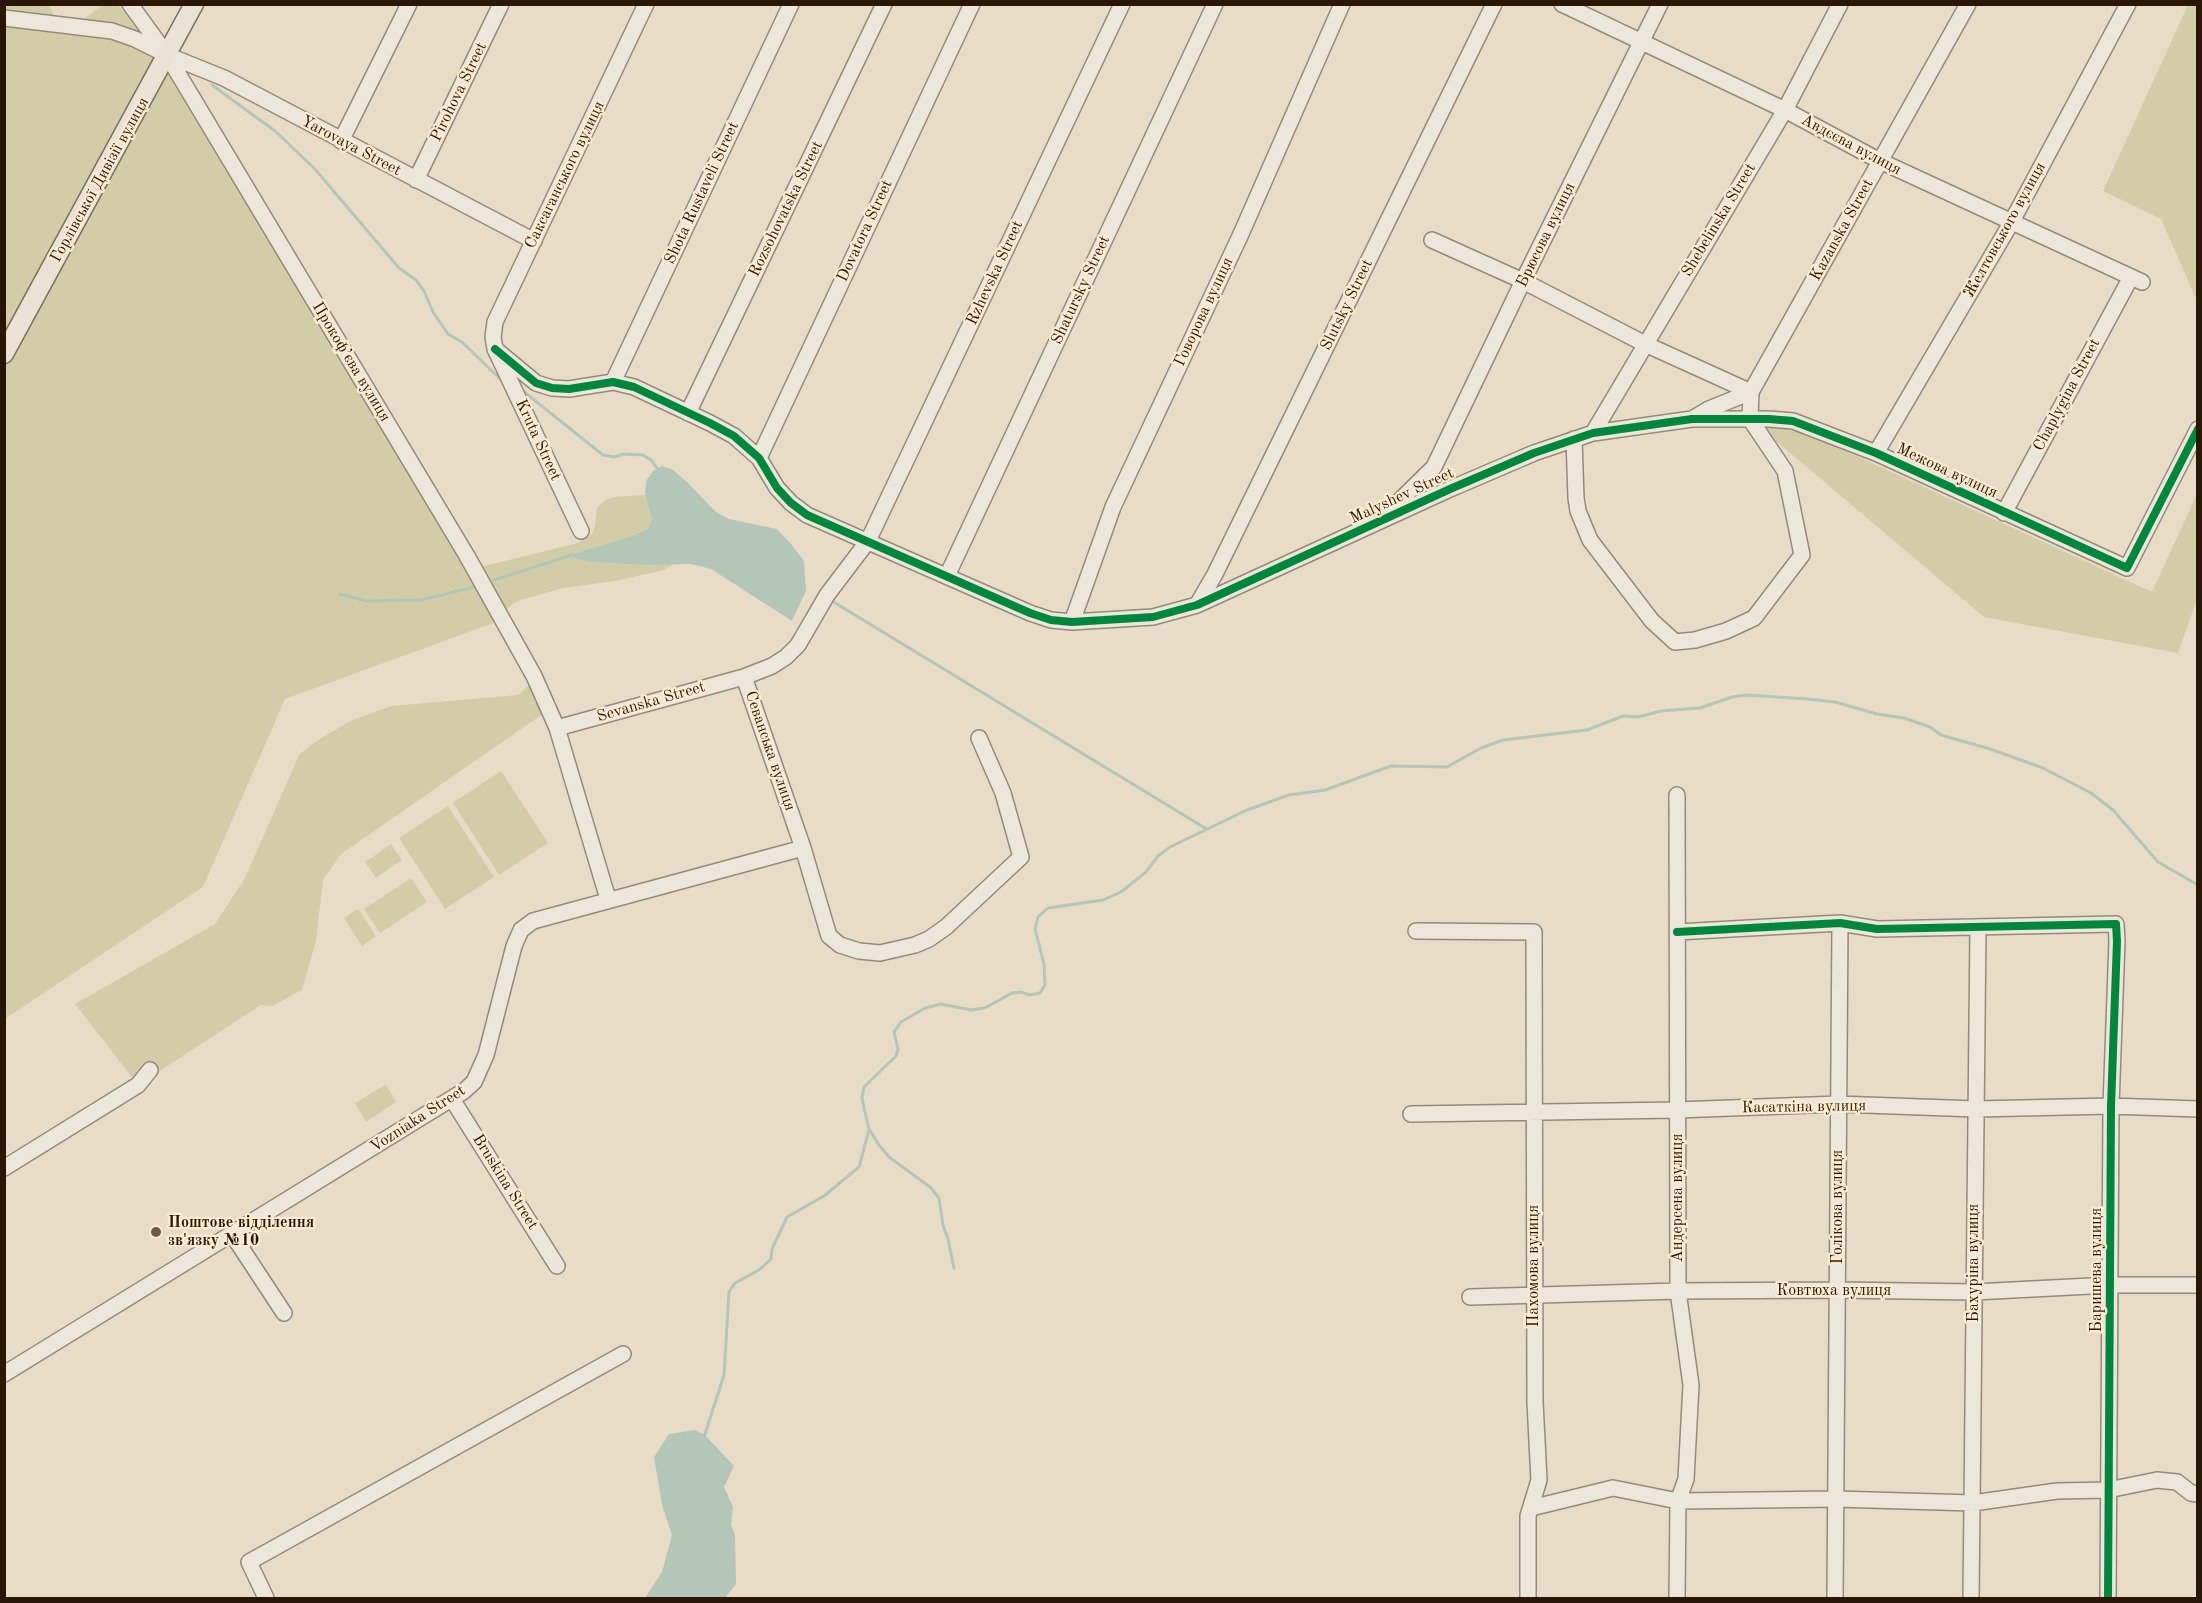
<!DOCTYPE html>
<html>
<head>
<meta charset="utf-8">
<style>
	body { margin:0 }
	#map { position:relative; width:2202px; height:1603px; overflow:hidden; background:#e9dcc7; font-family:"Old Standard TT",serif }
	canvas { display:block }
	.frame { position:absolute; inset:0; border:6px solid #2a1604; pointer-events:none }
</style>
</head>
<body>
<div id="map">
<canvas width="2202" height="1603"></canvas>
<div class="frame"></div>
</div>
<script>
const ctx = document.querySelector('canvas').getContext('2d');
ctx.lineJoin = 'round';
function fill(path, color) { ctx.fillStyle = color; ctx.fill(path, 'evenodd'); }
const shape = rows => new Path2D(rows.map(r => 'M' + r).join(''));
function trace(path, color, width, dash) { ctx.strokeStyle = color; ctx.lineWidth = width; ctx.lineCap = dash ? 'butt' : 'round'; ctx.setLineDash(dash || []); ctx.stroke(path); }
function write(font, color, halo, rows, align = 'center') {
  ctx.font = font + ' "Old Standard TT",serif'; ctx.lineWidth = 4.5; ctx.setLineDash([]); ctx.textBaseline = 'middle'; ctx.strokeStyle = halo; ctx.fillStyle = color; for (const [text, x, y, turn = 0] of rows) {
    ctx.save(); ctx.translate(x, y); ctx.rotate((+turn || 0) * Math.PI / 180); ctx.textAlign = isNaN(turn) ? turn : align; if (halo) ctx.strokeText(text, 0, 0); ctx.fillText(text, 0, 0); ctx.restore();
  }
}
const green = shape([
	[5,5,49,5,64,35,102,5,118,5,143,33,468,570,578,543,592,534,595,526,597,508,604,501,613,497,645,495,652,520,648,528,635,535,571,555,576,559,589,562,623,564,642,565,675,563,664,570,615,581,563,588,517,601,503,612,499,621,285,699,203,887,5,1019],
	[2188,5,2198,5,2197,301,2161,219,2103,191],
	[1750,419,1789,425,2152,592,2197,494,2197,599,2178,653,1984,617],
	[531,683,547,711,341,854,323,880,316,941,302,990,272,1006,261,1005,138,1085,75,1004,215,924,245,878,299,755,315,742,350,721,391,706,518,695],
	[501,771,548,843,499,875,453,803],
	[448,806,494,877,445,909,399,838],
	[391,844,402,860,376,878,365,862],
	[411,878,427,902,380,933,364,909],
	[358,909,376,936,362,946,344,918],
	[386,1084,396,1102,366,1122,355,1103]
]);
const water = shape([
	[662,466,673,470,687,482,716,512,729,519,777,529,791,544,804,561,806,591,792,621,711,569,691,564,642,565,589,562,576,559,570,555,635,535,648,528,652,520,645,495,646,481,653,471],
	[695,1430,705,1435,734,1466,724,1487,733,1507,731,1525,735,1535,736,1584,725,1598,645,1598,662,1572,672,1535,662,1505,654,1457,669,1434]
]);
const stream = shape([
	[212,85,275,131,314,168,399,268,416,280,424,291,433,312,448,334,462,342,503,382],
	[523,391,603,455,614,457,624,454,643,455,651,460,659,471],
	[494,580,572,555],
	[340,594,366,601,421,600,474,587],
	[832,601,1205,828],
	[954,1268,948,1239,943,1225,939,1198,930,1187,889,1157,879,1145,869,1129,865,1112,862,1098,864,1087,896,1056,898,1049,894,1032,901,1022,925,1008,941,1004,971,1010,985,1008,1012,993,1021,992,1030,995,1040,993,1045,985,1044,964,1035,929,1038,917,1048,908,1103,900,1121,892,1146,872,1158,856,1170,847,1247,810,1289,795,1325,790,1391,766,1447,767,1481,748,1503,740,1587,730,1623,716,1638,717,1661,711,1700,708,1732,697,1746,695,1808,699,1835,702,1877,714,1904,718,1930,727,1941,735,1990,749,2043,768,2091,793,2113,810,2158,862,2198,885],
	[704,1437,724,1375,729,1292,735,1283,759,1270,771,1259,772,1249,787,1217,824,1196,859,1167,869,1130]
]);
const minor = shape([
	[130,4,167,55,467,556,534,676,557,728,608,899],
	[1562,4,1785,110,1880,161,2142,282],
	[4,18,112,31,135,39,167,55,224,78,534,241],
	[341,141,409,4],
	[416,180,501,4],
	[1432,240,1523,281,1645,344,1751,392],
	[495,349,536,383,552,388,569,389,613,382,634,387,710,423,734,436,759,458,777,488,791,503,807,515,1030,613,1051,620,1072,622,1153,617,1197,605,1450,489,1534,453,1593,433,1692,419,1769,419,1793,421,1876,453,2127,568,2198,429],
	[613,382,791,4],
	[688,413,884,4],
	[1692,419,1709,409,1751,392],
	[1750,419,1751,392,1968,4],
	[1593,433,1785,110,1840,4],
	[1574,439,1576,498,1578,511,1590,540,1652,621,1675,642,1695,640,1726,631,1754,618,1802,555,1785,471,1750,419],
	[1876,453,2011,223,2128,4],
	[759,458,972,4],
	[2004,513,2131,277],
	[1386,514,1434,467,1523,281,1660,4],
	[581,531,495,349,493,337,495,322,646,4],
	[947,576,1215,4],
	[1197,605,1215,574,1494,4],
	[1072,622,1113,507,1241,234,1342,4],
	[744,677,803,848,829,936,840,945,859,951,880,953,915,945,929,939,946,927,1021,857,1003,793,979,738],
	[557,728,744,677,772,666,786,657,798,645,827,595,868,541,1122,4],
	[1416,931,1534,932,1535,1402,1539,1480,1528,1516,1528,1598],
	[1677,932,1840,923,1877,929,2116,924,2117,941,2111,1106,2108,1598],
	[452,1099,557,1266],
	[1411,1114,1677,1110,1838,1104,1976,1109,2111,1106,2198,1109],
	[4,1168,138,1085,150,1070],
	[232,1234,284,1313],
	[1470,1297,1678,1291,1837,1290,1974,1292,2110,1285,2198,1285],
	[4,1374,464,1091,474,1082,486,1055,514,946,521,930,533,921,803,848],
	[1531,1508,1613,1488,1678,1501,1836,1499,1973,1503,2057,1491,2108,1490,2157,1480,2177,1482,2191,1493,2198,1494],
	[266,1598,249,1562,623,1354],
	[1677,1598,1678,1501,1686,1479,1691,1385,1678,1291,1677,795],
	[1835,1598,1840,923],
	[1971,1598,1978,928]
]);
const major = shape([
	[4,354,194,4]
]);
const cycleway = shape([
	[495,349,536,383,552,388,569,389,613,382,634,387,710,423,734,436,759,458,777,488,791,503,807,515,1030,613,1051,620,1072,622,1153,617,1197,605,1450,489,1534,453,1593,433,1692,419,1769,419,1793,421,1876,453,2127,568,2198,429],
	[1677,932,1840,923,1877,929,2116,924,2117,941,2111,1106,2108,1598]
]);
const markers = [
	[156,1232,6,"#6d5b48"]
];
const streetNames = [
	["Pirohova Street",459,92,-64],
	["Авдєєва вулиця",1851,145,28],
	["Yarovaya Street",351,146,28],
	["Саксаганського вулиця",565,175,-64],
	["Горлівської Дивізії вулиця",100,180,-61],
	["Shota Rustaveli Street",702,193,-65],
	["Rozsohovatska Street",786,209,-64],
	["Shebelinska Street",1719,220,-59],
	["Kazanska Street",1842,230,-61],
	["Желтовського вулиця",2005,230,-61],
	["Dovatora Street",865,231,-65],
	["Брюсова вулиця",1546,235,-64],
	["Rzhevska Street",995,273,-65],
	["Shatursky Street",1081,290,-65],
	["Slutsky Street",1347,305,-64],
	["Говорова вулиця",1204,312,-65],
	["Прокоф’єва вулиця",351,362,59],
	["Chaplygina Street",2067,395,-62],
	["Kruta Street",538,440,65],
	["Межова вулиця",1947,471,25],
	["Malyshev Street",1402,496,-25],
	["Sevanska Street",651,702,-16],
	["Севанська вулиця",770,751,71],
	["Касаткіна вулиця",1804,1107,-1],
	["Vozniaka Street",418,1119,-33],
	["Bruskina Street",505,1182,58],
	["Андерсена вулиця",1678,1198,-90],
	["Голікова вулиця",1838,1207,-90],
	["Бахуріна вулиця",1974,1263,-90],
	["Пахомова вулиця",1534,1266,-90],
	["Баришева вулиця",2097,1270,-90],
	["Ковтюха вулиця",1834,1291]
];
const poiNames = [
	["Поштове відділення",168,1223],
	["зв'язку №10",168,1241]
];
fill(green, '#d2cda7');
fill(water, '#b4c6b7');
trace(stream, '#b4c6b7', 3);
trace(minor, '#948a7c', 18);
trace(major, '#797062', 21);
trace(minor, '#ece6db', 15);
trace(major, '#e9e2d5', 18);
trace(cycleway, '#00873e', 8);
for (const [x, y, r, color] of markers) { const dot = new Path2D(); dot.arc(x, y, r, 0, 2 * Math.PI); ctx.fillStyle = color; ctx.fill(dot); trace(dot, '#faebd2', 2); }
write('16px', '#2a1604', '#faebd2', streetNames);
write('bold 16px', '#2a1604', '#faebd2', poiNames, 'left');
</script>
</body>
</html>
